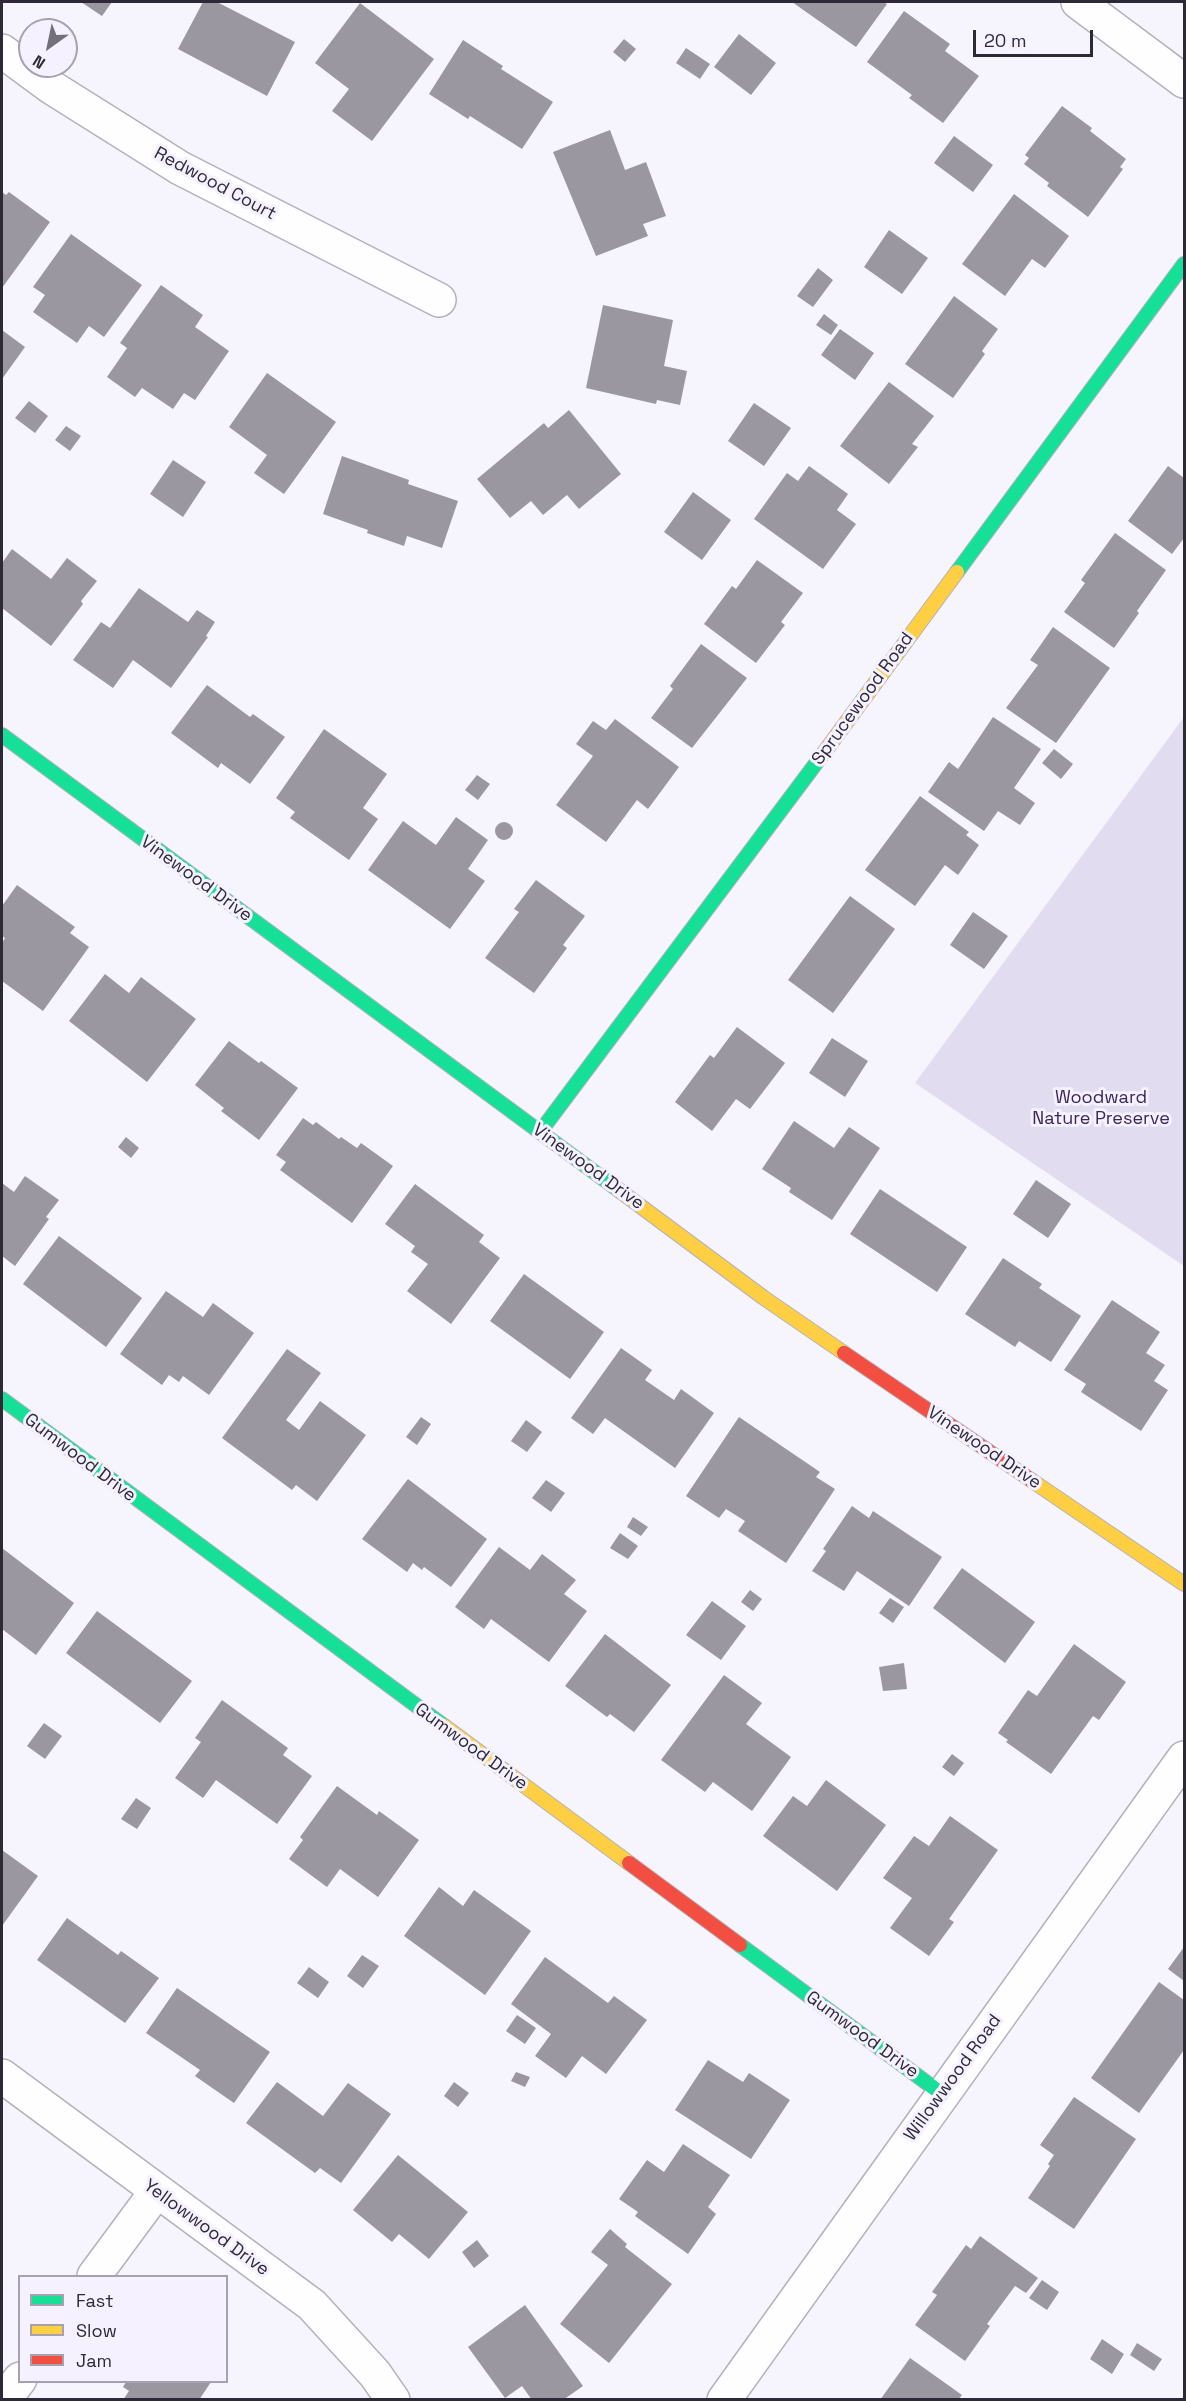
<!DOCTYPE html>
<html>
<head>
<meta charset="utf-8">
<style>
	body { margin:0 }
	#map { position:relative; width:1186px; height:2401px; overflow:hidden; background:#f6f4fc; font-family:"Space Grotesk",sans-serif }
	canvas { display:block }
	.frame { position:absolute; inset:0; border:3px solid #2d2937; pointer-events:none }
	.legend { position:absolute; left:18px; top:2275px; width:210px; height:108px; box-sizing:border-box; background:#f5f1ff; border:2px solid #a5a1af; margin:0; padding:8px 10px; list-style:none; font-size:18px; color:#2d2937 }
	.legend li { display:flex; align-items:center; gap:12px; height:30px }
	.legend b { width:30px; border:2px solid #a5a1af }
	.north { position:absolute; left:18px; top:18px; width:60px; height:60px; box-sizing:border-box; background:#f5f1ff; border:2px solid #a5a1af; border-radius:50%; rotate:213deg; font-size:16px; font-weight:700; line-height:24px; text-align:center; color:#2d2937 }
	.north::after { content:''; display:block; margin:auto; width:21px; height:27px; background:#73707c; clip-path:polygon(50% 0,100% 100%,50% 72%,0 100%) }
	.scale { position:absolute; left:973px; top:30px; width:120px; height:27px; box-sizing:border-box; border:3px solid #2d2937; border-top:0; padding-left:8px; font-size:18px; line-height:21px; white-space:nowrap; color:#2d2937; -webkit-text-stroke:4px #f5f1ff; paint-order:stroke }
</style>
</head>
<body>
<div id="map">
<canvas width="1186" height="2401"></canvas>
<div class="frame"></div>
<ul class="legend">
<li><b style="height:8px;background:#16e098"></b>Fast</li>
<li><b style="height:8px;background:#ffcf43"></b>Slow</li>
<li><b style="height:8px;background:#f24e42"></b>Jam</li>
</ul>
<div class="north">N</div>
<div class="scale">20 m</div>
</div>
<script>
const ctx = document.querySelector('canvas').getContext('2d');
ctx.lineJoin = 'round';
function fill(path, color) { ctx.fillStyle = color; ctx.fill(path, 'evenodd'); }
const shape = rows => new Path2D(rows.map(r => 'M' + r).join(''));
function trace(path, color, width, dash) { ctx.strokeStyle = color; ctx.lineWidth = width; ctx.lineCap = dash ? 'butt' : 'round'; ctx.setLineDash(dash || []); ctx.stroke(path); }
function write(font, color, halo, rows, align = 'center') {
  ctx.font = font + ' "Space Grotesk",sans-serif'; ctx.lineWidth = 6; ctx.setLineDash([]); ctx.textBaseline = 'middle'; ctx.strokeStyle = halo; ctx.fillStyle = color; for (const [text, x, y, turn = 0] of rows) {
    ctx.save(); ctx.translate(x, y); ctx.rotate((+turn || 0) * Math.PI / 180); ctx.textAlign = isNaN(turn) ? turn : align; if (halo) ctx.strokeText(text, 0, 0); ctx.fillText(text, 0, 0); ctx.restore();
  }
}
const green = shape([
	[1184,717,1184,1266,915,1083]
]);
const building = shape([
	[81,2,112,2,102,16],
	[203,2,217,2,295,42,267,96,178,49],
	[792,2,883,2,887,4,856,47],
	[360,3,434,59,372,141,332,111,349,89,315,63],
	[904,11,950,44,945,51,979,76,943,123,909,98,912,95,867,62],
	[739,34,776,63,751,95,714,67],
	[624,39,636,49,625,62,613,52],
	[463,40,503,66,501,69,553,102,522,149,470,116,468,119,429,94],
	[686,48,710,64,700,79,676,63],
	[1062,106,1092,128,1090,131,1126,159,1120,167,1123,169,1088,217,1047,186,1049,183,1024,164,1029,158,1025,155],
	[610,130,625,170,646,162,666,216,643,224,648,236,596,256,553,152],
	[954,136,993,165,973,192,934,163],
	[2,192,6,195,9,192,50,222,2,288],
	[1014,194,1069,236,1045,268,1032,259,1005,296,962,264],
	[889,230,928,258,902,294,864,267],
	[71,234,142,285,104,337,89,326,77,343,33,312,45,295,33,287],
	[818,268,833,280,813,307,797,296],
	[161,285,203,315,195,327,229,351,195,400,184,393,173,409,142,388,135,397,107,377,127,348,120,343],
	[954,296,998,329,982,351,985,354,953,398,905,364],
	[603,305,673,320,664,366,687,371,680,405,657,400,656,404,586,388],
	[824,314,838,325,831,335,816,325],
	[840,329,874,353,855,380,821,355],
	[2,330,25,347,2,379],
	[267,373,336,422,284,494,254,473,267,455,229,427],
	[889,382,934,416,912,444,918,447,889,484,840,446],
	[29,401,48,416,35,433,15,418],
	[754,403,791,428,764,466,728,441],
	[569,410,621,474,579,509,567,495,543,515,531,501,510,518,477,479,544,423,548,428],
	[66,426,81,436,70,451,55,440],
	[342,456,409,480,408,484,458,501,442,548,407,536,404,546,367,533,368,530,323,514],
	[173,460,206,482,183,517,150,494],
	[809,466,848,494,837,510,856,524,823,569,754,519,787,473,798,481],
	[1168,466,1184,478,1184,538,1172,554,1128,521],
	[693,492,731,520,702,560,664,532],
	[1115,533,1166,570,1137,611,1139,613,1114,648,1064,612,1085,583,1081,580],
	[12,549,51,579,67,558,97,581,81,601,83,604,51,646,2,608,2,563],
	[757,560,803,593,781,622,785,625,756,663,704,624,732,586,736,589],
	[139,588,188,622,197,610,215,622,206,636,208,637,171,688,133,660,113,688,73,660,101,622,110,628],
	[1053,627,1110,668,1056,743,1006,708,1038,665,1030,660],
	[701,644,747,678,692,748,651,718,673,689,670,686],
	[207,685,250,717,253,714,285,737,250,784,221,763,218,768,171,733],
	[993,717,1041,749,1014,788,1035,803,1020,825,998,811,984,831,928,792,949,762,958,769],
	[615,719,679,767,648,809,637,800,606,842,556,805,593,756,576,744,593,721,606,730],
	[324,729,387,774,363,808,378,819,349,860,290,818,295,812,276,798],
	[1054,749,1073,764,1061,779,1042,763],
	[477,775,490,784,478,800,465,790],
	[920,796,969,832,966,835,979,845,958,875,945,865,915,906,865,870],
	[456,817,488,840,468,869,485,881,450,929,368,870,403,821,436,845],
	'495 831a9 9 0 1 1 18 0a9 9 0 1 1-18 0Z',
	[536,880,585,916,563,945,567,948,534,993,485,958,519,912,514,909],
	[17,885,75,927,70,933,89,947,43,1011,2,981,2,943,5,938,2,936,2,906],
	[850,896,895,929,833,1013,788,980],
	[973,912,1008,936,984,969,950,945],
	[105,974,129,993,141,977,196,1019,147,1082,69,1021],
	[737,1027,785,1063,750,1109,736,1099,712,1131,675,1102,710,1055,714,1058],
	[832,1038,868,1061,845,1097,809,1073],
	[229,1041,259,1063,261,1061,298,1088,259,1140,221,1111,224,1108,195,1085],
	[303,1118,313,1125,316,1122,339,1139,341,1137,357,1148,361,1143,393,1166,352,1223,280,1170,286,1162,276,1155],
	[794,1121,834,1148,849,1127,880,1148,832,1220,789,1192,791,1188,762,1169],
	[126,1137,139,1148,131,1158,118,1147],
	[25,1176,59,1200,46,1217,49,1219,15,1266,2,1256,2,1183,14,1192],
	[1036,1180,1071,1204,1048,1238,1013,1214],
	[415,1184,484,1235,479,1242,500,1258,451,1324,407,1291,428,1264,411,1252,415,1246,385,1224],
	[880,1189,967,1247,937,1292,850,1234],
	[59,1236,142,1298,106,1347,23,1284],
	[1003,1258,1042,1284,1039,1288,1081,1316,1051,1362,1019,1341,1015,1347,965,1314],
	[524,1274,604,1332,570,1379,490,1321],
	[166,1291,203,1317,213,1303,254,1333,209,1395,183,1376,179,1382,169,1375,162,1385,120,1354],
	[1112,1300,1160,1332,1146,1353,1165,1365,1154,1381,1168,1390,1141,1431,1081,1392,1086,1384,1064,1370],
	[621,1348,652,1370,645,1380,674,1400,681,1389,714,1413,675,1468,605,1418,593,1434,571,1418],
	[287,1349,321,1373,286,1420,299,1430,320,1401,366,1435,317,1501,296,1485,292,1490,222,1438],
	[421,1417,431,1424,417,1445,406,1437],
	[739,1417,820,1472,816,1477,835,1489,786,1563,738,1531,745,1521,726,1509,719,1518,686,1496],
	[526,1420,542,1432,527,1452,511,1441],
	[408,1479,487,1539,451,1587,424,1567,422,1570,413,1563,407,1572,362,1539],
	[546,1480,565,1493,551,1512,532,1498],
	[852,1506,869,1518,873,1511,942,1557,909,1606,857,1571,844,1591,812,1571,826,1551,823,1549],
	[633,1517,648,1527,641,1536,627,1527],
	[620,1533,638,1546,628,1559,610,1548],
	[499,1547,530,1570,542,1554,576,1580,564,1594,587,1611,549,1662,491,1619,484,1629,455,1607],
	[2,1548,74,1603,36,1655,2,1629],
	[962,1568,1035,1622,1005,1663,933,1608],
	[750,1590,762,1599,753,1611,741,1602],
	[890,1598,904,1607,893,1623,879,1613],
	[712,1601,746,1626,721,1660,686,1635],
	[97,1611,192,1681,160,1723,66,1653],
	[605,1634,671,1685,634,1732,610,1714,607,1717,565,1686],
	[1074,1644,1126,1682,1099,1720,1093,1716,1051,1774,1006,1742,1008,1740,998,1733,1028,1690,1037,1696],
	[904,1663,907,1689,883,1691,879,1667],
	[724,1675,762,1703,746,1724,791,1757,752,1811,713,1782,705,1792,661,1760],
	[222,1700,288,1748,283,1755,312,1776,277,1824,216,1780,203,1798,175,1778,201,1742,195,1738],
	[44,1723,62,1736,45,1759,27,1746],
	[952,1754,964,1763,954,1776,942,1767],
	[826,1780,886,1825,837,1891,763,1836,793,1796,807,1806],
	[337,1786,377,1815,379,1811,419,1840,378,1897,340,1869,327,1887,289,1859,303,1840,300,1837],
	[136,1798,151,1808,137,1829,121,1819],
	[950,1816,998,1850,949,1919,954,1922,929,1956,890,1928,912,1898,883,1878,914,1836,929,1846],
	[2,1850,38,1876,2,1926],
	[439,1887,463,1906,474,1890,531,1931,485,1995,404,1936],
	[67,1918,118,1955,121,1951,159,1978,125,2023,37,1960],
	[1184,1947,1184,1981,1168,1969],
	[362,1955,379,1966,363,1988,347,1976],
	[545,1957,608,2003,614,1996,647,2020,606,2074,582,2056,566,2078,535,2056,551,2034,511,2004],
	[309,1967,329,1982,318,1998,297,1983],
	[1159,1982,1184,2000,1184,2050,1139,2113,1091,2078],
	[177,1988,270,2052,234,2103,195,2076,200,2070,146,2033],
	[517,2015,536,2028,525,2044,506,2031],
	[708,2060,743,2082,749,2073,790,2100,751,2159,675,2110],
	[516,2072,530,2077,525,2087,511,2081],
	[277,2082,323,2116,348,2083,391,2114,341,2183,320,2168,315,2173,246,2123],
	[454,2082,469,2093,458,2107,444,2096],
	[1074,2097,1136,2139,1074,2229,1028,2198,1050,2166,1048,2164,1054,2155,1040,2145],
	[683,2144,730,2175,708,2207,716,2214,688,2254,635,2216,638,2212,619,2199,647,2160,664,2172],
	[398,2155,468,2212,429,2259,399,2234,392,2242,353,2210],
	[610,2229,627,2244,625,2247,672,2284,609,2363,560,2324,608,2265,591,2252],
	[980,2236,1038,2278,1026,2293,1015,2286,987,2324,990,2326,965,2361,915,2325,937,2295,932,2292,966,2245,971,2249],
	[477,2240,489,2256,474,2268,462,2252],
	[1042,2280,1059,2292,1047,2310,1029,2298],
	[525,2305,583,2386,563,2400,532,2400,522,2386,505,2398,468,2347],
	[1102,2339,1124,2354,1112,2374,1090,2359],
	[1137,2343,1162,2359,1154,2371,1130,2355],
	[910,2358,962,2395,958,2400,880,2400],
	[126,2382,211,2382,199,2400,123,2400,129,2391,123,2387]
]);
const street = shape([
	[1078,2,1184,81],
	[2,51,51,87,180,168,439,300],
	[2,2076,312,2305,375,2374,393,2400],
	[94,2276,156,2192],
	[4,2400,20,2379],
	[724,2400,1184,1758]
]);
const fast = shape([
	[957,572,1184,264],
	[2,735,620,1191],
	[540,1132,823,754],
	[2,1399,444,1726],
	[740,1945,942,2094]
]);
const slow = shape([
	[823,754,957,572],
	[620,1191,764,1298,844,1353],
	[1031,1480,1184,1584],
	[444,1726,629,1863]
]);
const jam = shape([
	[844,1353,1031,1480],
	[629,1863,740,1945]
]);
const streetNames = [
	["Redwood Court",215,184,28],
	["Sprucewood Road",863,699,-54],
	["Vinewood Drive",196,879,36],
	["Vinewood Drive",588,1167,36],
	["Vinewood Drive",984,1448,34],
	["Gumwood Drive",80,1458,37],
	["Gumwood Drive",471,1747,36],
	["Gumwood Drive",862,2035,36],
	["Willowwood Road",953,2078,-54],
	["Yellowwood Drive",206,2228,36]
];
const parkNames = [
	["Woodward",1101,1098],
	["Nature Preserve",1101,1119]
];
fill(green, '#e2dcf0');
fill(building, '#9a97a1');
trace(street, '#b4b1bb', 36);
trace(fast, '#b4b1bb', 16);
trace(slow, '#b4b1bb', 16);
trace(jam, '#b4b1bb', 16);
trace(street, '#fefdff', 33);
trace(fast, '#16e098', 14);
trace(slow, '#ffcf43', 14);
trace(jam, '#f24e42', 14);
write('18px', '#2d2937', '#f5f1ff', streetNames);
write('18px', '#3b275a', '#f5f1ff', parkNames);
</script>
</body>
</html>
